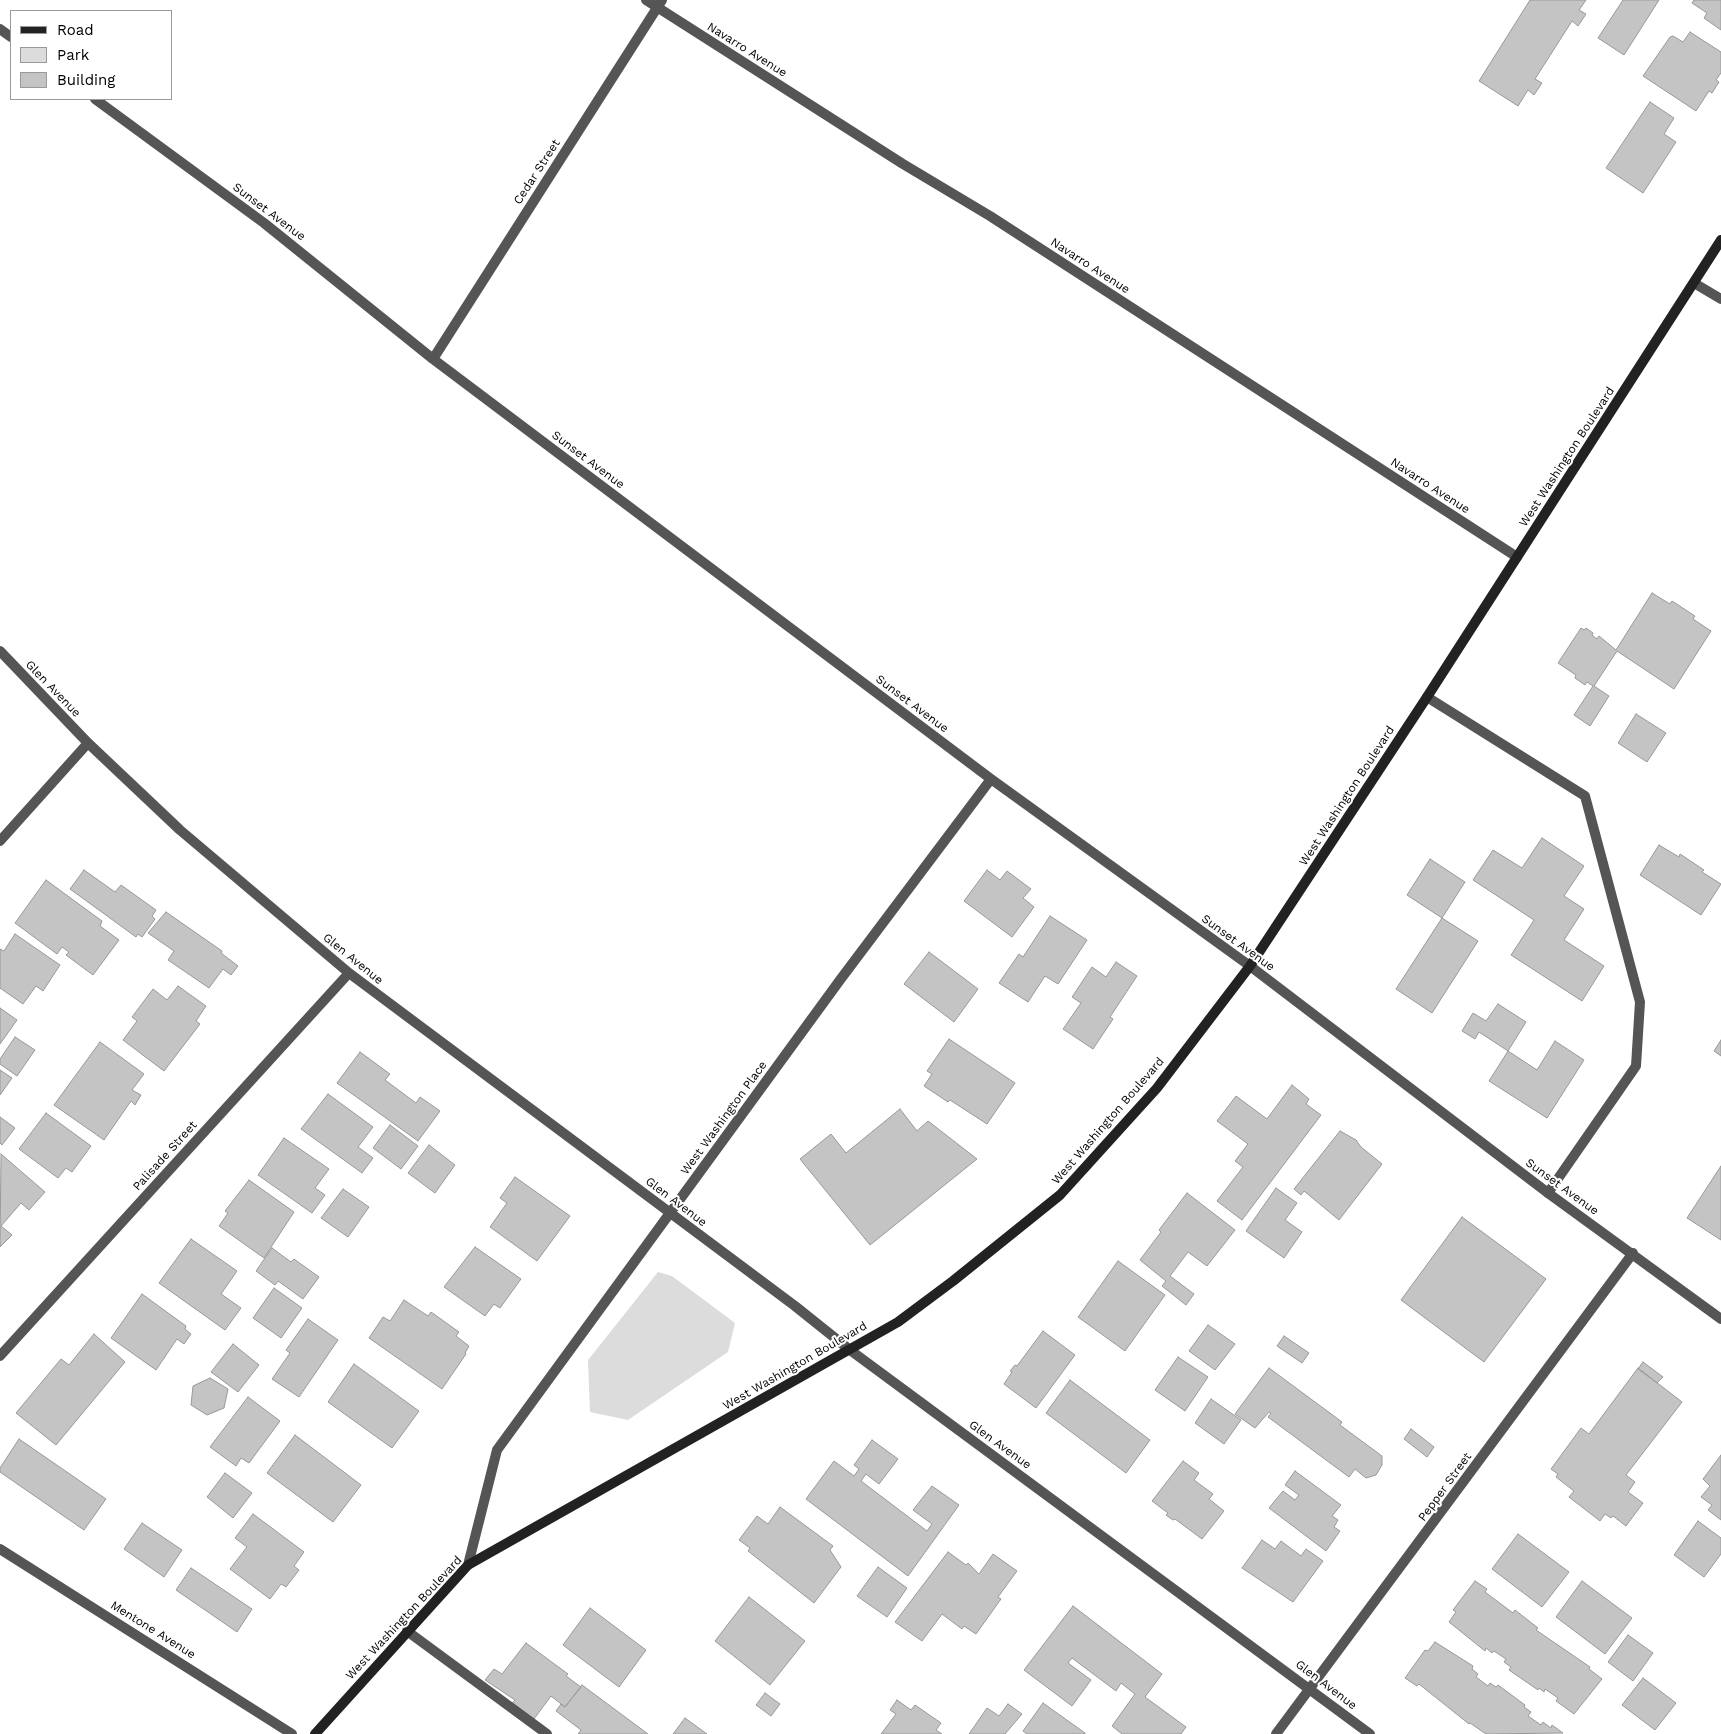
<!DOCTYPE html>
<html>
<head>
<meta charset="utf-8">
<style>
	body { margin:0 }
	#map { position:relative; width:1721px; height:1734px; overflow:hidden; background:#fff; font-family:"Work Sans",sans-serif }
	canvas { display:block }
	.legend { position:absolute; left:10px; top:10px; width:162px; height:90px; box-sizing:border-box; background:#fff; border:1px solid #999; margin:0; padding:6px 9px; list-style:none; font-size:15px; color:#000 }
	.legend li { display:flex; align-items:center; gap:10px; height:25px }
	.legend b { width:25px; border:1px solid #999 }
</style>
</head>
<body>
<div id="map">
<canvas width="1721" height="1734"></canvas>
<ul class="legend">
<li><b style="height:6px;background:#222"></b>Road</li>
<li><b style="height:14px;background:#dcdcdc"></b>Park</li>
<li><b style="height:14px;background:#c4c4c4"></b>Building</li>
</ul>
</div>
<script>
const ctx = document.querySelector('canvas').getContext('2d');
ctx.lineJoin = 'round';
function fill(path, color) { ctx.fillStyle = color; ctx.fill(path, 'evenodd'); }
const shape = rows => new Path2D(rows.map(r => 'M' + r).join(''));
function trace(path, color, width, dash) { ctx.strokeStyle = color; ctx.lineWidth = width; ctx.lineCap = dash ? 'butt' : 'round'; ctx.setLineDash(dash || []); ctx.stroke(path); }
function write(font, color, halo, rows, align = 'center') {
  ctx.font = font + ' "Work Sans",sans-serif'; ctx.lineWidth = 4; ctx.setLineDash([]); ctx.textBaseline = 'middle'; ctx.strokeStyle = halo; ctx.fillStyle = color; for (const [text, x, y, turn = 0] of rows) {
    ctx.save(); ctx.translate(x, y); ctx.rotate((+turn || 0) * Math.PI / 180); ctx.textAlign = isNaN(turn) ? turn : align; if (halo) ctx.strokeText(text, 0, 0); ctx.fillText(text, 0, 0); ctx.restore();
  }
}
const green = shape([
	[658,1272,672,1276,735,1323,728,1352,628,1420,590,1412,588,1360]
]);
const building = shape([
	[1530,0,1586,0,1579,10,1586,14,1578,26,1572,21,1535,79,1542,83,1534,95,1528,90,1518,106,1479,81,1530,0],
	[1623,0,1659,0,1624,55,1598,38,1623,0],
	[1694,0,1721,0,1721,30,1704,18,1707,13,1692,3,1694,0],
	[1690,32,1721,52,1721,73,1716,80,1719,82,1712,93,1709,91,1696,111,1643,76,1670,37,1673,36,1683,42,1690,32],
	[1650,102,1674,118,1664,134,1676,142,1643,193,1606,168,1650,102],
	[1652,593,1670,604,1672,601,1695,616,1693,619,1711,631,1674,689,1617,651,1594,686,1609,696,1590,726,1574,715,1593,686,1587,682,1585,685,1575,678,1576,675,1558,663,1581,628,1584,630,1586,628,1593,633,1592,635,1597,639,1599,636,1616,650,1652,593],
	[1636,714,1666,733,1647,762,1618,743,1636,714],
	[1542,838,1584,866,1564,896,1584,909,1564,940,1604,966,1582,1001,1511,955,1534,920,1473,880,1493,850,1522,868,1542,838],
	[1659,845,1679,857,1680,854,1704,870,1702,872,1721,884,1701,915,1640,875,1659,845],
	[1430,859,1465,882,1442,918,1407,895,1430,859],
	[84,870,115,892,121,885,156,910,152,916,155,919,142,937,138,934,136,937,70,889,84,870],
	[987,870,1000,880,1007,871,1031,889,1023,898,1034,907,1012,937,964,901,987,870],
	[46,880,102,921,100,926,119,940,93,975,66,955,69,952,62,947,57,954,15,923,46,880],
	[166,912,222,951,221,953,238,966,231,975,223,969,209,988,168,960,174,951,148,933,166,912],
	[1050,916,1087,940,1058,984,1045,976,1028,1002,999,983,1019,954,1023,957,1050,916],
	[1442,918,1478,941,1432,1013,1396,989,1442,918],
	[15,934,60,965,43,991,36,986,23,1004,0,988,0,949,4,951,15,934],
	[929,952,978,989,954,1022,904,984,929,952],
	[1116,962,1137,976,1110,1017,1113,1019,1093,1049,1063,1029,1081,1003,1072,997,1092,967,1106,977,1116,962],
	[178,986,206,1006,196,1021,200,1024,164,1071,123,1040,137,1021,132,1017,153,989,167,1000,178,986],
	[1498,1004,1526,1022,1508,1051,1479,1032,1475,1039,1462,1031,1473,1013,1486,1021,1498,1004],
	[0,1008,17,1020,0,1044,0,1008],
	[15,1037,35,1050,17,1076,0,1064,0,1059,15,1037],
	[949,1039,1015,1083,987,1124,950,1100,948,1102,924,1086,932,1074,927,1071,949,1039],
	[1721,1040,1721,1056,1714,1051,1721,1040],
	[1555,1041,1584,1060,1547,1118,1489,1081,1508,1051,1537,1070,1555,1041],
	[100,1042,144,1074,132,1090,141,1095,135,1105,131,1101,104,1140,54,1105,100,1042],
	[360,1052,390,1074,385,1080,416,1103,420,1097,440,1111,418,1141,337,1083,360,1052],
	[0,1070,12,1078,0,1095,0,1070],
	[1292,1085,1309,1099,1306,1104,1321,1115,1242,1220,1217,1201,1243,1167,1235,1161,1248,1144,1217,1121,1236,1096,1267,1119,1292,1085],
	[328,1094,373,1127,358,1147,373,1158,362,1173,301,1129,328,1094],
	[900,1109,917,1131,928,1121,977,1159,870,1245,800,1159,831,1134,846,1153,900,1109],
	[46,1113,91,1146,72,1172,66,1168,58,1178,19,1149,46,1113],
	[0,1117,15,1128,2,1145,0,1143,0,1117],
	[390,1125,418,1146,401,1169,373,1148,390,1125],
	[1340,1131,1356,1140,1361,1147,1382,1164,1339,1220,1304,1191,1301,1195,1294,1189,1340,1131],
	[284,1138,329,1169,315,1188,325,1195,312,1213,258,1175,284,1138],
	[429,1145,455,1165,435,1193,408,1173,429,1145],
	[1,1154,45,1192,29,1210,21,1203,1,1226,12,1235,0,1247,1,1154],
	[1721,1166,1721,1240,1687,1218,1721,1166],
	[515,1177,570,1216,537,1261,490,1227,507,1203,500,1198,515,1177],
	[249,1180,294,1212,264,1258,219,1226,228,1213,225,1211,249,1180],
	[1276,1188,1297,1203,1285,1220,1302,1232,1284,1258,1246,1231,1276,1188],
	[343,1189,369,1207,348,1237,321,1218,343,1189],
	[1187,1193,1235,1230,1207,1266,1188,1252,1170,1276,1194,1294,1186,1305,1162,1286,1166,1281,1140,1260,1161,1232,1159,1230,1187,1193],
	[1462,1217,1546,1279,1484,1362,1401,1300,1462,1217],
	[191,1239,237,1271,221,1294,241,1308,225,1330,159,1283,191,1239],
	[475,1247,521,1279,500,1308,494,1304,485,1316,444,1287,475,1247],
	[272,1248,291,1262,294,1259,319,1277,303,1299,278,1281,275,1285,256,1271,272,1248],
	[1118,1261,1165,1295,1125,1351,1078,1317,1118,1261],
	[274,1288,302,1308,281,1338,253,1318,274,1288],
	[142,1294,186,1326,185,1329,191,1334,184,1344,177,1339,156,1370,111,1338,142,1294],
	[404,1300,428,1316,431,1312,459,1332,456,1336,469,1346,465,1353,466,1354,442,1389,369,1338,383,1317,390,1321,404,1300],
	[308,1319,338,1340,299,1397,272,1379,290,1353,286,1350,308,1319],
	[1208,1325,1235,1344,1215,1370,1189,1351,1208,1325],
	[1043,1331,1075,1355,1036,1408,1004,1384,1012,1372,1010,1371,1015,1365,1017,1366,1043,1331],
	[94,1334,125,1362,56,1445,16,1413,61,1359,69,1365,94,1334],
	[1284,1336,1309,1353,1302,1363,1277,1346,1284,1336],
	[233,1344,259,1365,238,1392,211,1372,233,1344],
	[1178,1357,1208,1377,1185,1411,1155,1390,1178,1357],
	[1643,1362,1663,1377,1657,1383,1638,1369,1643,1362],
	[354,1364,419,1411,392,1448,328,1402,354,1364],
	[1269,1368,1342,1422,1340,1425,1382,1456,1382,1465,1376,1475,1366,1478,1355,1469,1349,1477,1268,1417,1271,1413,1269,1412,1255,1428,1235,1414,1269,1368],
	[1638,1368,1682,1402,1626,1475,1635,1482,1628,1492,1643,1503,1626,1526,1613,1516,1611,1518,1605,1514,1600,1521,1569,1497,1574,1491,1556,1477,1558,1474,1551,1469,1581,1428,1589,1434,1638,1368],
	[210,1378,228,1389,224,1408,207,1415,191,1405,193,1386,210,1378],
	[1070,1380,1150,1440,1126,1473,1046,1413,1070,1380],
	[248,1397,280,1421,249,1463,241,1458,236,1466,210,1447,248,1397],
	[1211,1399,1241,1420,1224,1444,1195,1423,1211,1399],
	[1411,1429,1434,1447,1427,1457,1404,1439,1411,1429],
	[295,1435,361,1485,333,1522,267,1473,295,1435],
	[19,1439,106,1499,84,1530,0,1472,0,1468,19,1439],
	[872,1440,898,1459,879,1484,866,1474,861,1481,927,1531,932,1524,913,1510,932,1486,959,1505,908,1576,806,1499,834,1461,854,1476,859,1469,854,1465,872,1440],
	[1721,1455,1721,1520,1708,1510,1712,1505,1701,1497,1710,1486,1703,1479,1721,1455],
	[1183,1461,1199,1473,1194,1480,1213,1494,1209,1499,1224,1511,1202,1539,1175,1519,1173,1520,1166,1515,1168,1513,1152,1501,1183,1461],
	[1295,1471,1341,1505,1332,1516,1338,1520,1334,1527,1340,1531,1326,1551,1269,1508,1283,1491,1295,1500,1299,1495,1285,1485,1295,1471],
	[225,1473,252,1493,233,1518,207,1497,225,1473],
	[780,1507,833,1546,830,1550,841,1567,814,1603,748,1551,750,1548,739,1540,757,1516,768,1524,780,1507],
	[253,1514,304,1552,294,1566,299,1570,286,1587,281,1584,270,1599,230,1569,247,1547,235,1538,253,1514],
	[1698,1521,1721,1538,1721,1554,1704,1577,1674,1555,1698,1521],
	[142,1523,182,1550,164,1577,124,1549,142,1523],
	[1518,1534,1569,1572,1542,1607,1492,1569,1518,1534],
	[1262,1540,1275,1549,1281,1541,1301,1556,1306,1549,1323,1561,1293,1602,1242,1568,1262,1540],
	[948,1552,966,1565,968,1563,979,1574,993,1554,1017,1571,998,1597,1001,1599,976,1634,964,1626,962,1629,942,1614,922,1641,895,1622,948,1552],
	[878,1567,907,1588,887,1617,857,1596,878,1567],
	[191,1568,252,1609,237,1632,176,1590,191,1568],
	[1475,1581,1487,1589,1485,1592,1513,1613,1515,1610,1538,1628,1536,1630,1590,1667,1589,1669,1602,1679,1574,1714,1556,1701,1558,1698,1545,1689,1544,1692,1539,1688,1538,1690,1509,1670,1511,1667,1504,1662,1506,1659,1494,1651,1492,1653,1486,1648,1485,1651,1449,1622,1456,1612,1453,1610,1475,1581],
	[1582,1581,1632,1618,1605,1654,1556,1617,1582,1581],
	[749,1597,805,1641,770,1685,715,1641,749,1597],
	[1073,1606,1162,1674,1145,1697,1186,1727,1181,1734,1122,1734,1112,1726,1135,1694,1121,1683,1116,1691,1072,1658,1068,1663,1091,1680,1072,1706,1024,1670,1073,1606],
	[590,1608,646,1650,619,1687,563,1645,590,1608],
	[1628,1635,1653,1653,1633,1681,1608,1662,1628,1635],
	[1435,1642,1473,1666,1472,1669,1478,1674,1476,1677,1488,1686,1490,1683,1496,1687,1498,1685,1525,1705,1524,1707,1531,1712,1528,1716,1541,1725,1543,1722,1551,1728,1552,1725,1563,1733,1486,1734,1470,1723,1469,1724,1419,1684,1417,1686,1405,1678,1425,1650,1428,1651,1435,1642],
	[526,1643,568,1674,566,1676,581,1687,565,1707,551,1696,534,1719,512,1703,515,1700,485,1680,494,1669,502,1674,526,1643],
	[1643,1678,1676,1703,1655,1730,1622,1705,1643,1678],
	[582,1685,648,1734,578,1734,581,1730,556,1711,561,1704,565,1707,582,1685],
	[765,1693,780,1704,771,1716,756,1705,765,1693],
	[897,1700,911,1710,915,1705,941,1723,936,1730,942,1734,881,1734,896,1714,890,1710,897,1700],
	[1043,1703,1085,1733,1085,1734,1027,1734,1023,1731,1043,1703],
	[1008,1704,1022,1714,1005,1734,969,1734,987,1708,999,1716,1008,1704],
	[685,1718,707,1734,673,1734,685,1718]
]);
const lane = shape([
	[1694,283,1721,299],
	[1427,697,1585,796,1640,1002,1636,1066,1548,1193],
	[407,1631,547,1734]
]);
const street = shape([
	[646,0,903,164,990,216,1517,557],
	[0,29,11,37],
	[95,99,264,223,433,359,991,779,1250,966,1548,1193,1721,1319],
	[433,359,662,0],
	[0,651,88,743,180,830,349,973,795,1306,850,1350,1370,1734],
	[0,841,88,743],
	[0,1356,349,973],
	[0,1549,292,1734],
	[468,1565,497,1450,840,980,991,779],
	[1276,1734,1633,1253]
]);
const secondary = shape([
	[315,1734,468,1565,898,1322,953,1281,1060,1195,1157,1088,1250,966,1427,697,1721,240]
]);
const streetNames = [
	["Navarro Avenue",747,50,32],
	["Cedar Street",537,172,-57],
	["Sunset Avenue",269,212,37],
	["Navarro Avenue",1090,266,33],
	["West Washington Boulevard",1567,457,-57],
	["Sunset Avenue",588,460,37],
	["Navarro Avenue",1430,486,33],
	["Glen Avenue",53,689,46],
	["Sunset Avenue",912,704,37],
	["West Washington Boulevard",1347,796,-57],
	["Sunset Avenue",1238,943,36],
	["Glen Avenue",353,959,39],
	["West Washington Place",724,1118,-54],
	["West Washington Boulevard",1108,1121,-49],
	["Palisade Street",165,1156,-48],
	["Sunset Avenue",1562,1187,36],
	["Glen Avenue",676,1202,37],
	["West Washington Boulevard",795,1366,-30],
	["Glen Avenue",1000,1445,36],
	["Pepper Street",1445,1487,-54],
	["West Washington Boulevard",404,1618,-47],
	["Mentone Avenue",153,1630,32],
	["Glen Avenue",1326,1685,37]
];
fill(green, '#dcdcdc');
fill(building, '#c4c4c4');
trace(building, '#999', 1);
trace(lane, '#555', 10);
trace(street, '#555', 10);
trace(secondary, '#222', 10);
write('12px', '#000', '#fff', streetNames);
</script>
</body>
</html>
